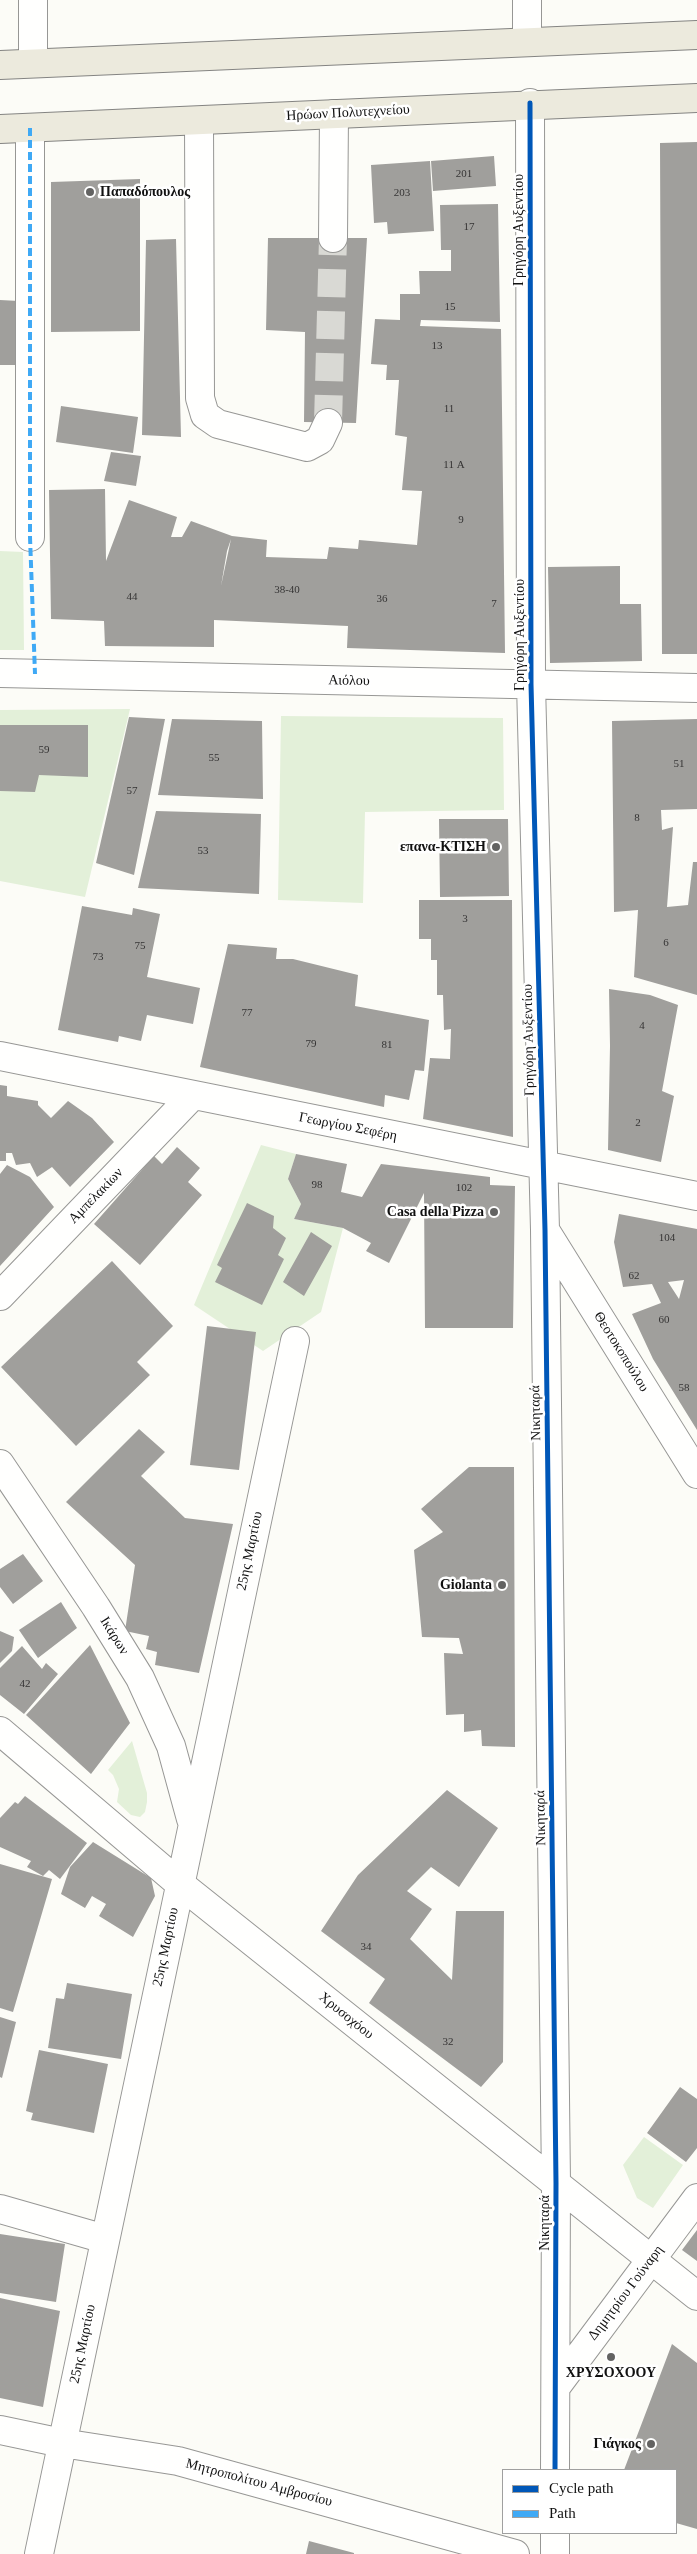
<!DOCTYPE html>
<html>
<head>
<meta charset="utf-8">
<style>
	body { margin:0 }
	#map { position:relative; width:697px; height:2554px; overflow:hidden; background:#fcfcf7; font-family:"Times New Roman",serif }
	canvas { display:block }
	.legend { position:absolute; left:502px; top:2469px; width:175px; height:65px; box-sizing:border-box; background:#fff; border:1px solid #a0a0a0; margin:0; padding:6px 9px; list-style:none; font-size:15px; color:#111 }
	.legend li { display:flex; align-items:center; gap:10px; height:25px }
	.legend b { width:25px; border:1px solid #a0a0a0 }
</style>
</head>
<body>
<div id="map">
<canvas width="697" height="2554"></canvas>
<ul class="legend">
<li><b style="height:6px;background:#0057b8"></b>Cycle path</li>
<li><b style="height:6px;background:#3fa9f5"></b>Path</li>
</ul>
</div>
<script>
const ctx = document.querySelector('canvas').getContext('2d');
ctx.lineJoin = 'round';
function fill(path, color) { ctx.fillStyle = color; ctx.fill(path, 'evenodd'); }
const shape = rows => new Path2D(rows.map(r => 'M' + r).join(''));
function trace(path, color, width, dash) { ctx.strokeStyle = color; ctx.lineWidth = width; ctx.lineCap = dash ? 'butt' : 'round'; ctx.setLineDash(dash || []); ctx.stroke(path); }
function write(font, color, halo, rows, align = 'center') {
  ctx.font = font + ' "Times New Roman",serif'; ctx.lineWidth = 5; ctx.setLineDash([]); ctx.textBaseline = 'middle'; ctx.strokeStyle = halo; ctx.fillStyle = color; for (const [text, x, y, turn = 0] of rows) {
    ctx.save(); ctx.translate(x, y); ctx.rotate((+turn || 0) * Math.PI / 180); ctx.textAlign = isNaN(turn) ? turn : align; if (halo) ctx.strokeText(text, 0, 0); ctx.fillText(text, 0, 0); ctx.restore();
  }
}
const green = shape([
	[0,551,23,552,24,650,0,650],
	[130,709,85,897,0,881,0,710],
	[281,716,503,718,504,810,365,812,363,903,278,900],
	[261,1145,296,1154,288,1179,301,1204,294,1219,343,1228,321,1312,263,1351,194,1305],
	[132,1741,147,1793,147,1802,145,1812,140,1817,131,1815,117,1802,119,1789,113,1775,108,1770],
	[644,2137,683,2165,653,2208,637,2198,623,2165]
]);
const building = shape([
	[697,142,697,654,662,654,660,143],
	[494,156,496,186,433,191,431,161],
	[430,161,434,231,388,234,387,222,374,223,371,165],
	[140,179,140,331,51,332,51,182],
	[498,204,500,322,421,320,420,326,501,329,505,653,347,648,348,626,214,620,214,647,105,646,104,621,51,619,49,490,105,489,106,561,129,500,177,517,171,537,182,537,191,521,232,536,267,540,266,557,327,559,329,547,358,549,359,540,417,545,422,491,402,490,407,437,395,435,399,380,386,380,387,365,371,364,375,319,400,320,400,294,420,294,419,271,451,271,451,250,441,250,440,205],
	[231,539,221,586,227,551],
	[268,238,367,238,356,423,304,422,305,332,266,330],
	[176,239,181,437,142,435,146,240],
	[0,300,19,301,16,365,0,365],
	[61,406,138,417,133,453,56,442],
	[111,452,141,456,136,486,104,481],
	[620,566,620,604,641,604,642,661,550,663,548,567],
	[129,717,165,719,134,875,96,863],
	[172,719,262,721,263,799,158,795],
	[697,719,697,809,661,810,662,830,673,827,667,907,688,905,693,862,697,862,697,995,634,977,638,910,614,912,612,721],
	[0,725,88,725,88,777,39,775,35,792,0,791],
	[156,811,261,814,259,894,138,888],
	[439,819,508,819,509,896,440,897],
	[419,900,512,900,513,1137,423,1119,430,1058,450,1059,451,1029,444,1030,443,995,437,995,437,960,431,960,431,939,419,939],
	[82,906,132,915,133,908,160,914,147,977,200,988,193,1024,147,1015,141,1041,119,1036,118,1042,58,1030],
	[228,944,277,948,276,959,293,959,358,975,355,1006,429,1020,424,1071,415,1070,409,1100,385,1095,384,1107,200,1067],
	[609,989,650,995,678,1005,662,1091,674,1096,661,1162,608,1150,610,1046],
	[0,1085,7,1086,7,1096,38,1101,38,1105,51,1118,68,1101,92,1118,114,1142,70,1187,52,1167,37,1177,30,1163,16,1165,12,1153,6,1153,6,1161,0,1161],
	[177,1147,200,1168,188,1182,202,1195,140,1265,94,1224,154,1156,162,1164],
	[296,1154,347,1164,341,1192,362,1197,381,1164,490,1177,490,1185,515,1186,513,1328,425,1328,424,1193,389,1263,366,1251,371,1243,343,1228,294,1219,301,1204,288,1179],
	[7,1165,30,1177,54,1207,0,1266,0,1174],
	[247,1203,274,1216,273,1228,286,1238,278,1255,284,1259,262,1305,215,1282,222,1268,217,1265],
	[619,1214,697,1229,697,1430,653,1359,632,1314,661,1303,652,1284,623,1287,614,1242],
	[684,1280,679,1299,668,1282],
	[311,1232,332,1246,304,1296,283,1282],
	[112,1261,173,1326,137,1362,150,1375,76,1446,1,1367],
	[207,1326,256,1332,239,1470,190,1465],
	[139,1429,165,1452,141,1476,185,1518,233,1524,199,1673,155,1665,157,1652,146,1649,149,1636,125,1631,135,1565,66,1502],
	[469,1467,514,1467,515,1747,482,1746,481,1730,464,1732,464,1714,446,1715,444,1653,463,1654,459,1638,422,1637,414,1550,443,1532,421,1509],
	[23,1554,43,1581,13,1604,0,1587,0,1569],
	[61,1602,77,1628,38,1658,19,1630],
	[0,1631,14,1637,12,1651,0,1663],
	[90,1645,130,1723,91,1774,26,1715],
	[22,1646,42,1669,46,1663,58,1674,24,1714,0,1695,0,1668],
	[447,1790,498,1828,459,1887,431,1867,407,1891,432,1909,410,1939,452,1980,456,1911,504,1911,503,2062,481,2087,369,2003,385,1979,321,1931,358,1875],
	[25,1796,87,1843,60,1879,49,1870,43,1876,27,1867,31,1861,0,1847,0,1818,15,1802,18,1804],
	[93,1842,151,1878,155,1896,133,1937,99,1916,106,1904,92,1896,85,1908,61,1894,70,1867],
	[0,1864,52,1879,13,2012,0,2008],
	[67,1983,132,1994,121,2059,48,2048,56,1998,64,1999],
	[0,2017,16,2022,2,2078,0,2077],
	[39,2050,108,2064,94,2133,31,2120,33,2113,26,2111],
	[680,2087,697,2099,697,2148,686,2162,647,2133],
	[697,2230,697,2261,682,2250],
	[0,2234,65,2244,56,2302,0,2293],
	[0,2298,60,2311,43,2407,0,2398],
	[672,2344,697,2363,697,2529,676,2523,676,2470,624,2470],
	[309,2541,354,2553,354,2554,306,2554]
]);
const minorTunnel = shape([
	[328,423,333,238]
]);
const minor = shape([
	[527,41,527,0],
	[33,63,33,0],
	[530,103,531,684,545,1230,556,2183,555,2470],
	[199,121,200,398,205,415,218,424,307,447,320,440,328,423],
	[30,128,30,537],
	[333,238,334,114],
	[0,673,697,688],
	[0,1056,697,1196],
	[545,1230,697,1474],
	[0,1296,192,1096],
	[0,1464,96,1607,140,1678,171,1746,191,1819],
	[0,1731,180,1884,697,2296],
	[0,2209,105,2239],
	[556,2387,697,2198],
	[0,2430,62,2443,178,2461,515,2554],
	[39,2554,295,1341],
	[555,2554,555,2533]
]);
const major = shape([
	[0,65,697,35],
	[0,129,697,98]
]);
const quiet = shape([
	[30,128,30,537,35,674]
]);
const cycleway = shape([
	[530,103,531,684,545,1230,556,2183,555,2470]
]);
const markers = [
	[90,192,5,"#636362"],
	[496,847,5,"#636362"],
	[494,1212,5,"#636362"],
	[502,1585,5,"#636362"],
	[611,2357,5,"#636362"],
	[651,2444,5,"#636362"]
];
const numberNames = [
	["201",464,174],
	["203",402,193],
	["17",469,227],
	["15",450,307],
	["13",437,346],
	["11",449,409],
	["11 Α",454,465],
	["9",461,520],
	["38-40",287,590],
	["44",132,597],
	["36",382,599],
	["7",494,604],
	["59",44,750],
	["55",214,758],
	["51",679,764],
	["57",132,791],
	["8",637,818],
	["53",203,851],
	["3",465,919],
	["6",666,943],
	["75",140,946],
	["73",98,957],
	["77",247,1013],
	["4",642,1026],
	["79",311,1044],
	["81",387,1045],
	["2",638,1123],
	["98",317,1185],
	["102",464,1188],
	["104",667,1238],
	["62",634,1276],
	["60",664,1320],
	["58",684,1388],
	["42",25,1684],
	["34",366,1947],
	["32",448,2042]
];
const streetNames = [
	["Ηρώων Πολυτεχνείου",348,113,-3],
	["Γρηγόρη Αυξεντίου",519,230,-90],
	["Γρηγόρη Αυξεντίου",520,635,-90],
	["Αιόλου",349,681,1],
	["Γρηγόρη Αυξεντίου",529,1040,-91],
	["Γεωργίου Σεφέρη",348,1127,11],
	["Αμπελακίων",96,1196,-46],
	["Θεοτοκοπούλου",621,1352,58],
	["Νικηταρά",536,1413,-91],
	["25ης Μαρτίου",250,1551,-78],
	["Ικάρων",114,1636,58],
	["Νικηταρά",541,1818,-91],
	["25ης Μαρτίου",166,1947,-78],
	["Χρυσοχόου",346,2016,39],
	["Νικηταρά",545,2223,-90],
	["Δημητρίου Γούναρη",626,2293,-53],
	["25ης Μαρτίου",83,2344,-78],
	["Μητροπολίτου Αμβροσίου",259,2483,15]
];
const poiNames = [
	["Παπαδόπουλος",100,192,"left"],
	["επανα-ΚΤΙΣΗ",486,847],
	["Casa della Pizza",484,1212],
	["Giolanta",492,1585],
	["ΧΡΥΣΟΧΟΟΥ",611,2373,"center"],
	["Γιάγκος",641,2444]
];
fill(green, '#e3f0d9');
fill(building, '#a09f9c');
trace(minorTunnel, '#d9d9d4', 28, [28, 14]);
trace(minor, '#979795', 30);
trace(major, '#848482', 30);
trace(minor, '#fffffe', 28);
trace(major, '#eceadd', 28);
trace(quiet, '#3fa9f5', 4, [8, 4]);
trace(cycleway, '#0057b8', 5);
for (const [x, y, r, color] of markers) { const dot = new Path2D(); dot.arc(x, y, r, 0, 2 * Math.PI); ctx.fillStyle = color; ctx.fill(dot); trace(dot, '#fff', 2); }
write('11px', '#353434', null, numberNames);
write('14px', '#111', '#fff', streetNames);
write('bold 14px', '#111', '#fff', poiNames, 'right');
</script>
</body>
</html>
